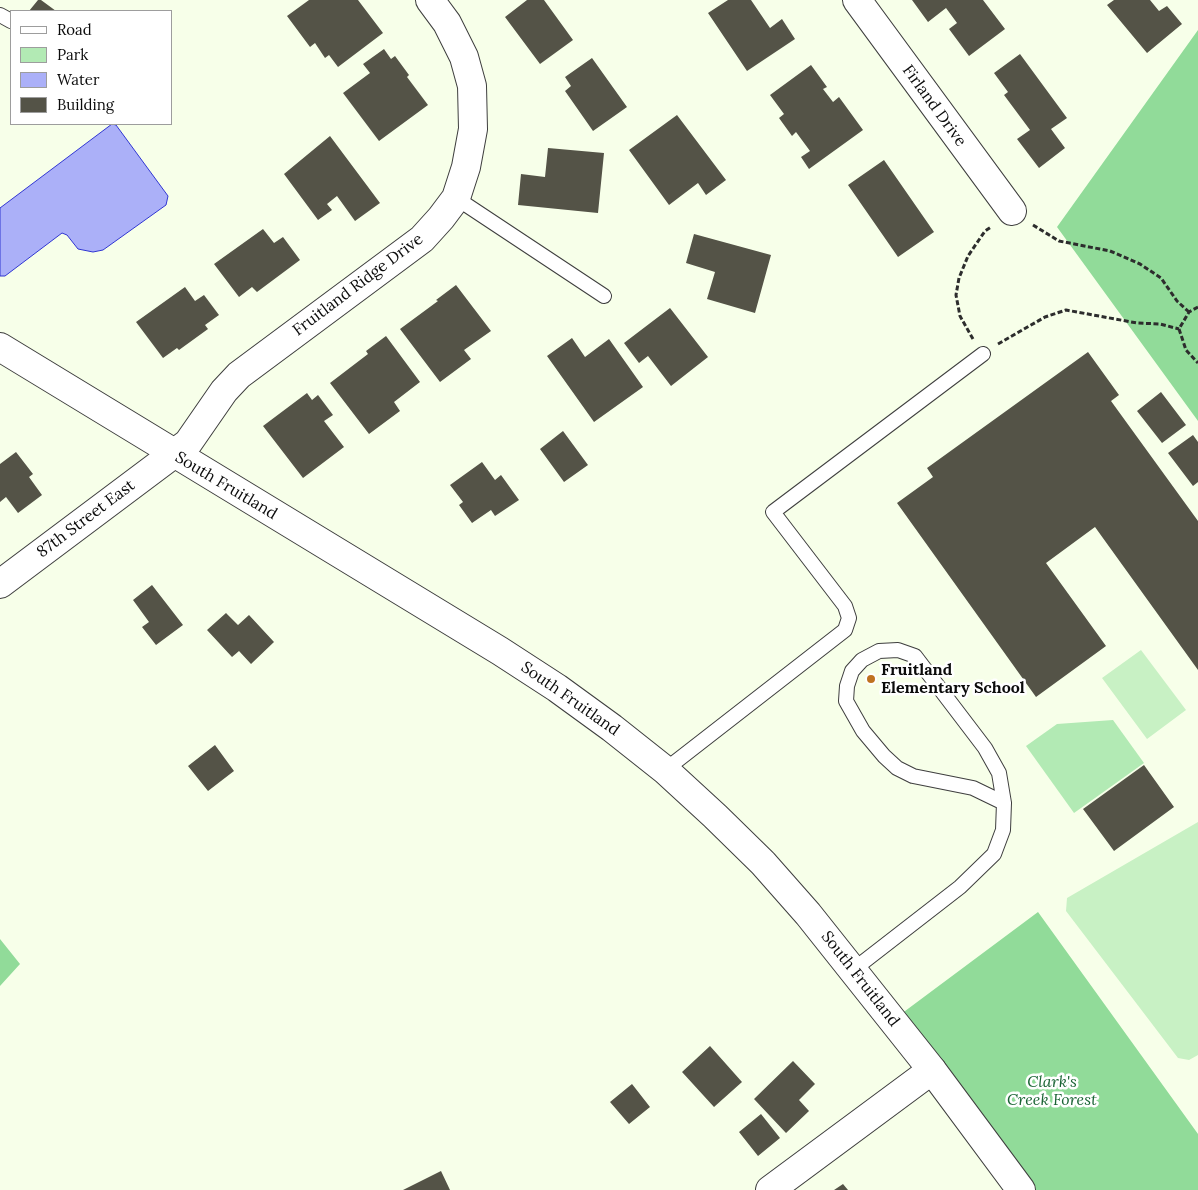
<!DOCTYPE html>
<html>
<head>
<meta charset="utf-8">
<style>
	body { margin:0 }
	#map { position:relative; width:1198px; height:1190px; overflow:hidden; background:#f7ffe9; font-family:Lora,serif }
	canvas { display:block }
	.legend { position:absolute; left:10px; top:10px; width:162px; height:115px; box-sizing:border-box; background:#fff; border:1px solid #9d9d9d; margin:0; padding:6px 9px; list-style:none; font-size:15px; color:#0b0b0b }
	.legend li { display:flex; align-items:center; gap:10px; height:25px }
	.legend b { width:25px; border:1px solid #9d9d9d }
</style>
</head>
<body>
<div id="map">
<canvas width="1198" height="1190"></canvas>
<ul class="legend">
<li><b style="height:6px;background:#fff"></b>Road</li>
<li><b style="height:14px;background:#b2eab4"></b>Park</li>
<li><b style="height:14px;background:#abb0f8"></b>Water</li>
<li><b style="height:14px;background:#545347"></b>Building</li>
</ul>
</div>
<script>
const ctx = document.querySelector('canvas').getContext('2d');
ctx.lineJoin = 'round';
function fill(path, color) { ctx.fillStyle = color; ctx.fill(path, 'evenodd'); }
const shape = rows => new Path2D(rows.map(r => 'M' + r).join(''));
function trace(path, color, width, dash) { ctx.strokeStyle = color; ctx.lineWidth = width; ctx.lineCap = dash ? 'butt' : 'round'; ctx.setLineDash(dash || []); ctx.stroke(path); }
function write(font, color, halo, rows, align = 'center') {
  ctx.font = font + ' Lora,serif'; ctx.lineWidth = 5; ctx.setLineDash([]); ctx.textBaseline = 'middle'; ctx.strokeStyle = halo; ctx.fillStyle = color; for (const [text, x, y, turn = 0] of rows) {
    ctx.save(); ctx.translate(x, y); ctx.rotate((+turn || 0) * Math.PI / 180); ctx.textAlign = isNaN(turn) ? turn : align; if (halo) ctx.strokeText(text, 0, 0); ctx.fillText(text, 0, 0); ctx.restore();
  }
}
const green = shape([
	[1113,720,1144,763,1074,813,1026,746,1057,724]
]);
const forest = shape([
	[1198,30,1198,421,1057,227],
	[1038,912,1198,1134,1198,1190,1006,1190,893,1020],
	[0,939,20,964,0,986]
]);
const pitch = shape([
	[1141,650,1186,710,1147,739,1102,678],
	[1198,822,1198,1055,1189,1060,1178,1058,1066,911,1067,898]
]);
const water = shape([
	[112,124,116,125,168,196,166,205,103,250,93,252,78,249,67,235,62,233,5,276,0,276,0,208,112,124]
]);
const building = shape([
	[38,0,41,0,56,11,29,11],
	[309,0,358,0,383,33,338,67,329,55,325,58,315,43,310,47,287,16],
	[527,0,544,0,573,40,540,64,505,17],
	[728,0,751,0,770,28,782,19,795,39,747,71,708,13],
	[912,0,983,0,1005,29,969,56,949,29,957,23,946,8,928,22],
	[1114,0,1150,0,1159,11,1167,6,1182,24,1147,53,1107,5],
	[384,49,391,59,395,56,409,75,407,77,428,105,379,141,343,93,370,73,363,64],
	[1020,54,1067,118,1051,129,1065,148,1039,168,1017,139,1030,130,1004,95,1008,92,994,73],
	[592,58,627,107,593,131,565,91,571,86,565,77],
	[811,65,827,87,823,89,833,102,839,97,863,130,809,169,801,157,810,151,796,132,792,136,779,118,784,114,770,95],
	[677,115,726,180,706,195,698,183,669,205,629,150],
	[330,136,380,203,355,221,337,196,327,204,332,210,318,220,284,174],
	[548,148,604,153,598,213,518,205,521,174,545,177],
	[884,160,934,232,898,257,848,185],
	[263,229,274,243,283,237,300,260,257,292,252,287,239,297,214,264],
	[694,234,771,255,755,313,707,299,715,272,686,263],
	[456,285,491,331,464,350,471,359,440,382,400,329,438,301,436,300],
	[185,287,195,301,204,295,219,315,205,325,208,329,179,350,177,348,163,358,136,322],
	[670,308,708,357,671,386,648,356,639,363,624,343],
	[386,336,420,382,394,402,400,411,369,434,330,383,368,354,366,351],
	[572,338,585,357,609,339,643,387,594,422,547,356],
	[1088,352,1119,395,1111,401,1198,521,1198,670,1095,527,1046,563,1106,646,1036,697,897,503,933,477,927,468],
	[1161,392,1186,425,1162,443,1137,411],
	[307,393,312,400,318,395,333,415,324,421,344,447,303,478,263,426],
	[563,431,588,465,564,482,540,449],
	[1193,435,1198,442,1198,482,1193,486,1168,453],
	[16,452,33,474,29,477,42,495,18,513,6,497,0,502,0,464],
	[482,462,495,480,501,475,519,500,495,516,491,510,472,523,459,505,463,502,450,485],
	[152,585,183,625,156,645,142,627,149,622,133,600],
	[226,613,238,625,249,615,274,642,251,664,239,651,232,657,207,630],
	[215,745,234,771,208,791,188,766],
	[1144,765,1174,807,1114,851,1083,809],
	[710,1046,742,1082,714,1107,682,1072],
	[793,1061,815,1084,799,1100,809,1111,786,1133,754,1099],
	[632,1084,650,1107,629,1124,610,1102],
	[761,1114,780,1138,758,1156,739,1132],
	[441,1171,450,1190,403,1190],
	[843,1184,848,1190,834,1190]
]);
const path = shape([
	[1033,225,1059,241,1110,251,1140,264,1161,278,1177,301,1189,312],
	[1198,307,1189,312,1179,329,1186,350,1198,363],
	[973,339,960,316,956,295,959,278,968,256,985,231,991,227],
	[998,344,1045,317,1066,310,1137,323,1160,324,1179,329]
]);
const service = shape([
	[0,15,11,21],
	[456,198,604,296],
	[665,770,845,630,849,618,845,606,773,512,983,354],
	[853,970,960,887,994,854,1003,830,1004,803,999,773,985,748,915,656,898,650,879,651,862,660,852,671,847,686,846,701,863,731,884,756,897,768,913,776,973,788,1004,803]
]);
const minor = shape([
	[857,0,1012,211],
	[0,584,188,443,224,391,239,375,422,239,441,218,456,198,466,167,473,129,472,86,464,57,447,23,430,0],
	[770,1190,932,1070]
]);
const tertiary = shape([
	[0,347,500,651,557,688,612,728,665,770,715,816,763,863,808,914,932,1070,1021,1190]
]);
const markers = [
	[871,679,5,"#bf721f"]
];
const streetNames = [
	["Firland Drive",934,106,54],
	["Fruitland Ridge Drive",358,285,-37],
	["South Fruitland",226,486,31],
	["87th Street East",86,519,-37],
	["South Fruitland",570,699,35],
	["South Fruitland",860,979,52]
];
const poiNames = [
	["Fruitland",881,670],
	["Elementary School",881,688]
];
const parkNames = [
	["Clark's",1052,1082],
	["Creek Forest",1052,1100]
];
fill(green, '#b2eab4');
fill(forest, '#91db99');
fill(pitch, '#c8f1c4');
fill(water, '#abb0f8');
trace(water, '#3036d2', 1);
fill(building, '#545347');
trace(service, '#3e3e3e', 16);
trace(minor, '#3e3e3e', 30);
trace(tertiary, '#3e3e3e', 30);
trace(path, '#2d2d2d', 3, [5, 2.5]);
trace(service, '#fff', 14);
trace(minor, '#fff', 28);
trace(tertiary, '#fff', 28);
for (const [x, y, r, color] of markers) { const dot = new Path2D(); dot.arc(x, y, r, 0, 2 * Math.PI); ctx.fillStyle = color; ctx.fill(dot); trace(dot, '#fff', 2); }
write('16px', '#0b0b0b', '#fff', streetNames);
write('bold 16px', '#0b0b0b', '#fff', poiNames, 'left');
write('italic 16px', '#1a6434', '#fff', parkNames);
</script>
</body>
</html>
